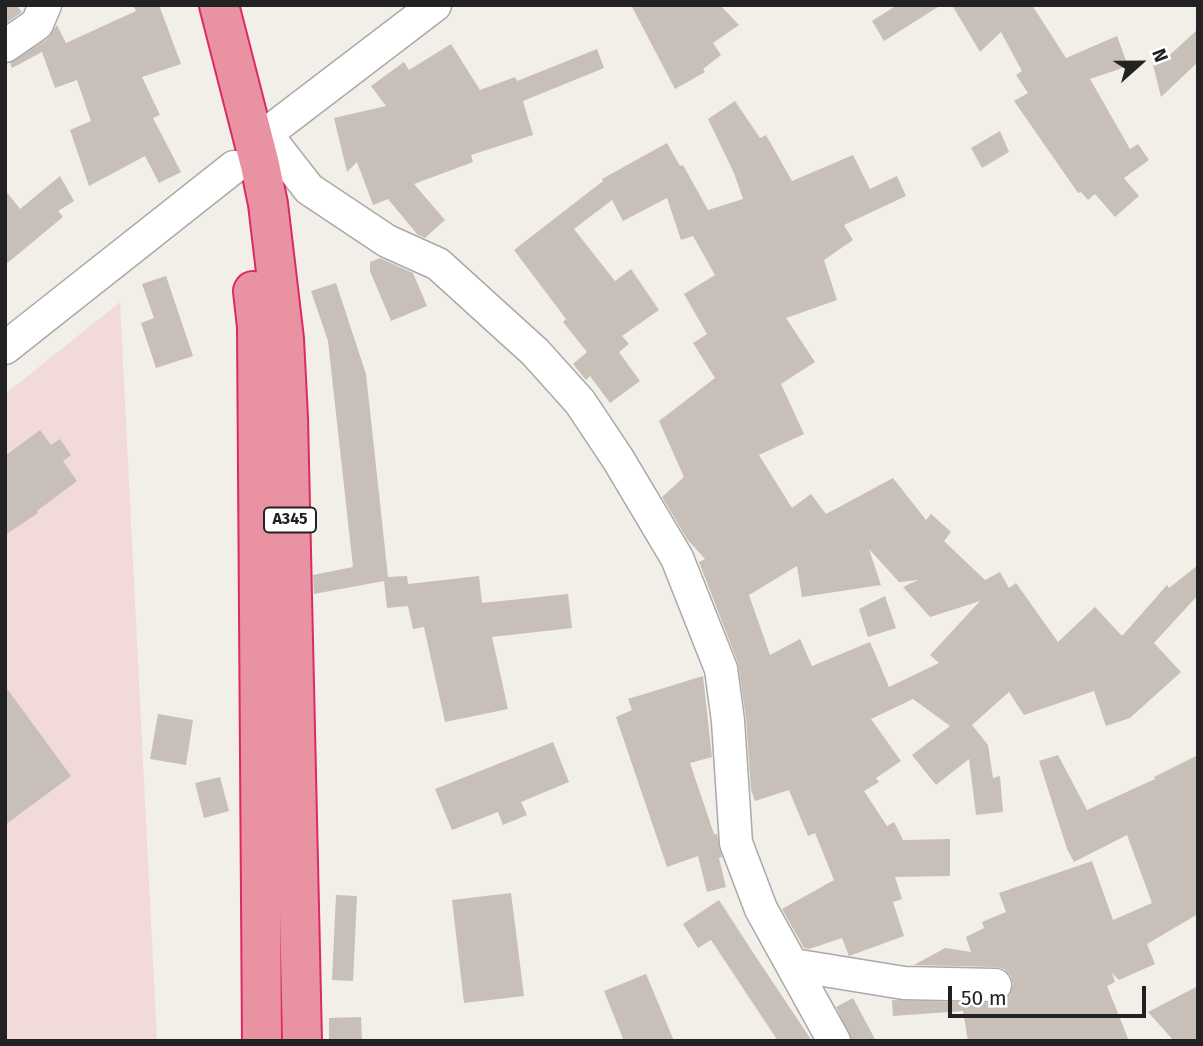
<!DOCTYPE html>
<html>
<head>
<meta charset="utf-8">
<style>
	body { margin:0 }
	#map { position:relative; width:1203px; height:1046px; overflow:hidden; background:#f2efe9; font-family:"Fira Sans",sans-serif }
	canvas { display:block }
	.frame { position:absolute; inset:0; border:7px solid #222; pointer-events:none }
	.north { position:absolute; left:1105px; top:28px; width:70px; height:70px; -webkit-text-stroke:5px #fff; paint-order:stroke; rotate:69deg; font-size:19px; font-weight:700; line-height:28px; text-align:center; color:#222 }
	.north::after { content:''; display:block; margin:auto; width:24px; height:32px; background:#222; clip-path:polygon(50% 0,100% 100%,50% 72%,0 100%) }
	.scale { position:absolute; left:948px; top:986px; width:198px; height:32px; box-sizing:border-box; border:4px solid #222; border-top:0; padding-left:9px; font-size:21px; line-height:24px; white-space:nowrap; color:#222; -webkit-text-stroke:5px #fff; paint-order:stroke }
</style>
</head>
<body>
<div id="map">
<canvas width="1203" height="1046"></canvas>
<div class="frame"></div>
<div class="north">N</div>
<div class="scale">50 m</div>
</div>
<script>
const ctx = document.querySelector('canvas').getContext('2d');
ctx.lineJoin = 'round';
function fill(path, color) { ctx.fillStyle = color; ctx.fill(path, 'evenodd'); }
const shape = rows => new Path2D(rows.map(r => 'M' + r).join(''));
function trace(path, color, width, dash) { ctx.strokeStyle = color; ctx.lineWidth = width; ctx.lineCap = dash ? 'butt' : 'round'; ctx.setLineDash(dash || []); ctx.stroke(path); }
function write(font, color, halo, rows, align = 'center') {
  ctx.font = font + ' "Fira Sans",sans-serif'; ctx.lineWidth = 5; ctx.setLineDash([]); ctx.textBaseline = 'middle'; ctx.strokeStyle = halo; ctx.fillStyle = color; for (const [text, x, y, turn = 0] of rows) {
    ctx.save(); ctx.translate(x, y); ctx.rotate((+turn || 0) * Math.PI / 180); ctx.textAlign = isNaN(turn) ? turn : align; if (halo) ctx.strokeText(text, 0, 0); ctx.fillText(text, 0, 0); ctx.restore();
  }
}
const commercial = shape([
	[120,302,157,1041,5,1041,5,394]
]);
const building = shape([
	[5,5,16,5,22,12,5,24],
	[133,5,159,5,181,64,142,77,160,115,153,118,181,172,159,183,145,156,89,186,70,130,91,121,77,80,55,88,42,52,12,68,10,63,47,39,57,25,66,43,136,11],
	[631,5,720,5,739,25,713,43,721,55,703,69,705,72,675,89],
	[897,5,941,5,884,41,872,21],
	[952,5,1032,5,1066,58,1117,36,1128,66,1090,79,1130,149,1138,144,1149,160,1124,178,1139,196,1115,217,1095,194,1088,200,1081,192,1078,193,1014,101,1028,93,1016,75,1022,71,1001,32,980,52],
	[1198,29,1198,62,1161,97,1153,65,1161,63],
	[451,44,480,90,515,77,517,81,597,49,604,68,523,101,533,135,471,155,473,162,414,184,445,220,425,238,417,234,388,199,373,205,357,162,347,172,334,118,386,106,371,86,404,62,409,70],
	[735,101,760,138,766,135,792,181,853,155,870,189,897,176,906,196,844,225,853,240,824,260,837,300,786,318,815,362,781,384,804,434,759,455,792,508,811,494,826,514,893,478,926,520,931,514,951,532,944,541,985,580,1000,572,1009,588,1016,583,1058,642,1095,607,1122,636,1167,585,1169,588,1198,565,1198,595,1154,643,1181,672,1130,718,1106,726,1094,691,1024,715,1009,692,972,725,988,745,993,778,1000,776,1003,812,976,815,969,759,936,785,912,755,950,726,913,699,871,719,901,761,876,778,879,782,864,791,887,826,894,822,903,840,950,839,950,876,895,877,902,899,893,902,904,936,849,956,842,938,809,949,804,948,782,909,834,880,815,833,808,836,789,790,755,801,751,790,746,719,738,663,699,562,705,559,687,539,662,497,684,477,659,421,715,378,693,343,707,334,684,294,715,275,693,236,681,240,667,198,623,221,612,200,574,229,615,281,631,269,659,310,622,336,629,344,619,352,640,381,610,403,590,376,586,380,573,364,587,352,563,322,566,319,514,250,603,181,602,179,667,143,680,166,683,165,708,210,743,199,734,173,708,119],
	[869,549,899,582,918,580,903,587,930,617,980,601,930,655,939,663,889,687,870,642,812,666,800,639,770,655,749,595,797,566,802,597,881,585],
	[1000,131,1009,152,982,168,971,148],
	[60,176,74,201,58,211,63,217,5,265,5,190,20,209],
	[380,258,413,273,427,306,391,321,370,271,370,262],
	[166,276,193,356,156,368,141,323,154,318,142,284],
	[336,283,366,374,388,577,407,576,408,584,479,576,482,603,568,594,572,628,492,637,508,709,445,722,424,627,413,629,408,606,387,608,384,581,314,594,313,575,353,567,328,341,311,291],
	[40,430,51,445,60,439,71,455,63,461,77,481,37,511,38,513,5,535,5,456],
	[885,596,896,628,868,637,859,609],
	[703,676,712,757,690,763,714,834,717,834,722,857,719,858,726,887,707,892,698,856,667,867,616,717,632,710,628,699],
	[5,686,71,776,5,825],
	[158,714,193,720,186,765,150,759],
	[553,742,569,782,521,802,527,815,503,825,498,812,452,830,435,789],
	[1058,755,1087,810,1155,779,1154,777,1198,755,1198,914,1147,944,1155,964,1119,980,1112,973,1115,982,1107,986,1129,1041,968,1041,963,1011,893,1016,892,1000,995,1003,1003,1001,1010,995,1013,985,1011,976,1004,969,995,967,914,965,945,948,971,952,966,937,984,928,982,922,1006,912,999,893,1092,861,1113,920,1152,903,1127,835,1074,862,1067,849,1039,761],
	[220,777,229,811,204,818,195,783],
	[511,893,524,996,464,1003,452,900],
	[336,895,357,896,353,981,332,980],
	[719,900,754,954,812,1041,778,1041,711,940,698,948,683,924],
	[646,974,674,1041,624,1041,604,991],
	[1198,986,1198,1041,1174,1041,1148,1012],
	[853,998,876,1041,852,1041,836,1007],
	[361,1017,362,1041,329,1041,329,1018]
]);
const minor = shape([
	[5,46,37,24,45,5],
	[266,134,309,189,387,241,438,264,535,352,580,402,618,459,677,558,721,669,728,721,736,843,761,909,834,1041],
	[253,139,266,134,435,5],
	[5,348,234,167],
	[793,965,904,983,995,985]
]);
const highway = shape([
	[219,5,260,165,268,204,284,339,288,418,302,1041],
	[253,291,257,327,262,1041]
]);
const shields = [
	[290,520,52]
];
const shieldNames = [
	["A345",290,520]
];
fill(commercial, '#f2dad9');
fill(building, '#c7bfb8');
trace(minor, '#a9a9a9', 35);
trace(highway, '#dc2a67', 42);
trace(minor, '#fff', 32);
trace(highway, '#e892a2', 38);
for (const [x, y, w] of shields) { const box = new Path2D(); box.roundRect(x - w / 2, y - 12.5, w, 25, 5); ctx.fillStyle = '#fff'; ctx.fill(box); trace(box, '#222', 2); }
write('bold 16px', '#222', null, shieldNames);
</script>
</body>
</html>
